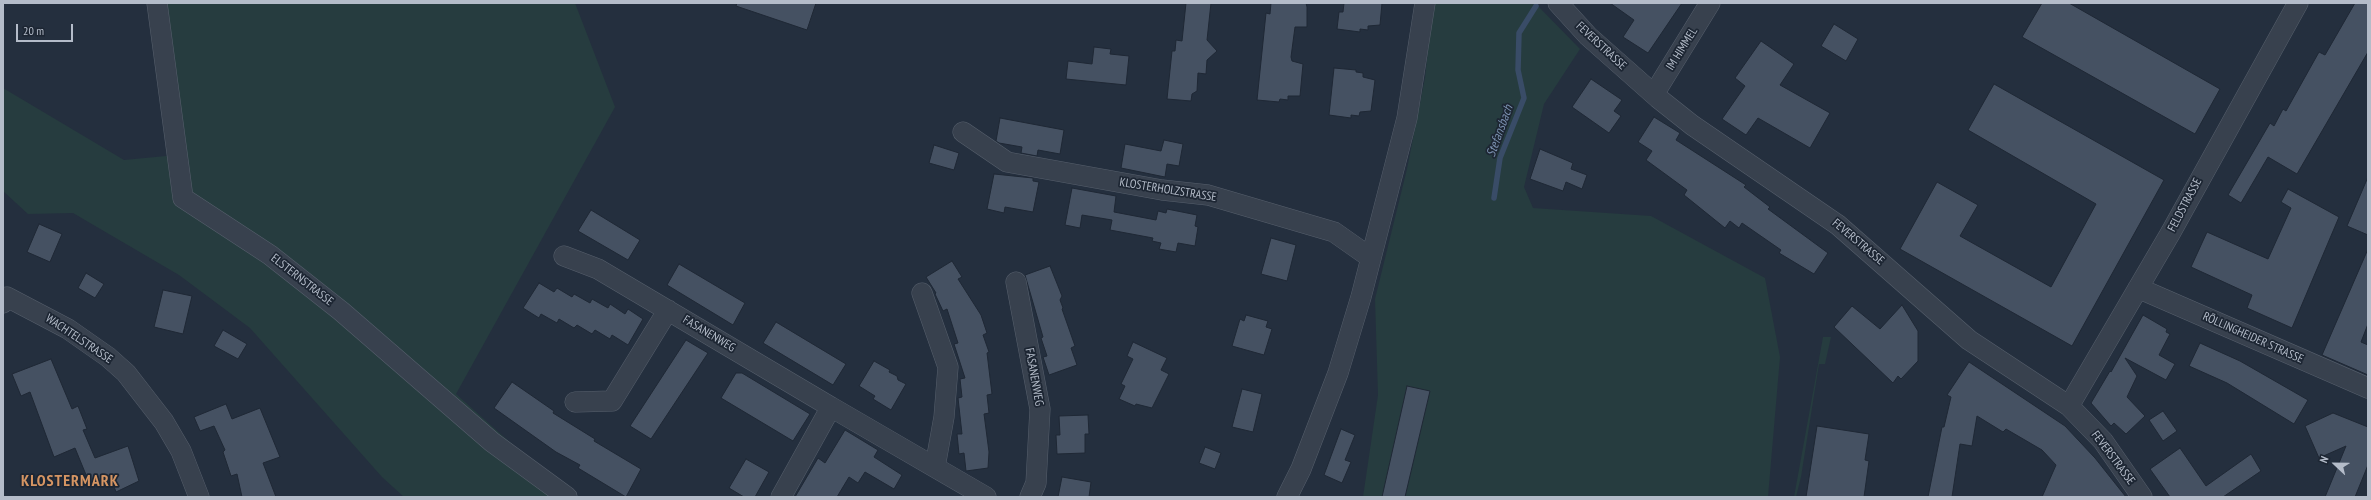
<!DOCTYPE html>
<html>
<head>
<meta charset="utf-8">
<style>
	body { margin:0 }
	#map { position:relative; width:2371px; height:500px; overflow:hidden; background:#242f3e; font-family:"PT Sans Narrow",sans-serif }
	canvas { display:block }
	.frame { position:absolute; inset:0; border:4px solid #b4bcc9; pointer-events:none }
	.north { position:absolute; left:2315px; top:444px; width:40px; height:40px; -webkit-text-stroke:3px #1d2633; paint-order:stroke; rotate:292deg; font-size:11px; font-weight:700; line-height:16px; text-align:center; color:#b4bcc9 }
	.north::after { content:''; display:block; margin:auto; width:14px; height:18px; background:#b4bcc9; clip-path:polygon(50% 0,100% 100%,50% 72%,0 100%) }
	.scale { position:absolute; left:16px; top:24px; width:57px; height:18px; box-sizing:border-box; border:2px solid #b4bcc9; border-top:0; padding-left:5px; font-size:12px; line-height:14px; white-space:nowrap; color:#b4bcc9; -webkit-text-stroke:3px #1d2633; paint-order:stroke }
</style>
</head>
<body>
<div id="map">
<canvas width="2371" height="500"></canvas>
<div class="frame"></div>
<div class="north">N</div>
<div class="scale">20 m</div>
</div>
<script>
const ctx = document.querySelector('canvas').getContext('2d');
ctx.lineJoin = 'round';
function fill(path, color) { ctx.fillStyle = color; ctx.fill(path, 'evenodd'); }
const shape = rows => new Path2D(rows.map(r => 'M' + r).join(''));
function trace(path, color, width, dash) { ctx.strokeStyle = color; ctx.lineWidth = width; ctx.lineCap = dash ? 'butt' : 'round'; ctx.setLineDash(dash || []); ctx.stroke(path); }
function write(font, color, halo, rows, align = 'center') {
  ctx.font = font + ' "PT Sans Narrow",sans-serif'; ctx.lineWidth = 3.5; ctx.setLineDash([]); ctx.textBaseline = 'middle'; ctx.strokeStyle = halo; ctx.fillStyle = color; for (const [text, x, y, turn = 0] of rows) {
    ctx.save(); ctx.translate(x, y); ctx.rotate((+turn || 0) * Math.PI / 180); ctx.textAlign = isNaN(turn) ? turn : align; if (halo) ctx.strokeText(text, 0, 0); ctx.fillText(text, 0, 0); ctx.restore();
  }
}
const green = shape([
	[167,3,575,3,615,107,456,394,571,497,404,497,382,477,250,328,179,275,73,213,28,214,3,191,3,88,124,160,187,154],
	[1433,3,1535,3,1580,49,1544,104,1524,187,1533,208,1651,216,1765,278,1780,357,1768,497,1363,497,1378,395,1375,299,1407,169,1425,78],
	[1823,337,1831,337,1825,364,1819,364,1801,477,1796,497,1794,497]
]);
const stream = shape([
	[1494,198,1500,158,1524,98,1518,70,1519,33,1536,6]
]);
const building = shape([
	[737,3,816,3,807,30,736,6,737,3],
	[1186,3,1211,3,1207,40,1217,51,1207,60,1206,74,1198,73,1197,91,1192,94,1191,101,1167,99,1172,51,1175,51,1176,40,1182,41,1186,3],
	[1271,3,1306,3,1307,7,1307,27,1295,27,1291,57,1292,61,1303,64,1300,96,1288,96,1288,100,1280,99,1279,102,1257,100,1266,13,1270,14,1271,3],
	[1344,3,1382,3,1380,25,1368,26,1368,30,1360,29,1360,32,1337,29,1339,12,1343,12,1344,3],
	[1610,3,1682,3,1648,53,1623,37,1634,20,1610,3],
	[2042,3,2069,3,2220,89,2195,134,2022,37,2042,3],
	[2355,3,2368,3,2368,52,2297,174,2268,157,2241,203,2228,195,2270,123,2274,126,2283,109,2286,111,2319,52,2325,55,2355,3],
	[1834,24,1858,39,1846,61,1821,46,1834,24],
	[1761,41,1794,64,1780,85,1830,113,1810,148,1758,118,1746,135,1722,119,1745,86,1735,78,1761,41],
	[1094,47,1111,49,1110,54,1129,56,1126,85,1066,79,1068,61,1092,64,1094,47],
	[1334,68,1356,70,1356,72,1363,73,1363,77,1375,80,1371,111,1360,112,1359,116,1351,115,1351,118,1329,115,1334,68],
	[1591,79,1622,100,1614,111,1621,116,1609,133,1572,107,1591,79],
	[1994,84,2164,180,2072,346,1900,249,1937,182,1978,205,1960,236,2051,287,2096,204,1968,130,1994,84],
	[1654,117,1680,133,1676,140,1746,185,1744,187,1770,207,1768,209,1828,253,1814,274,1779,253,1781,250,1742,223,1739,228,1730,221,1725,228,1684,195,1687,190,1646,160,1652,151,1638,142,1654,117],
	[1000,118,1064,130,1060,154,1038,150,1037,156,1021,153,1022,147,999,143,996,141,1000,118],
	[1164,140,1183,144,1179,166,1167,164,1165,177,1121,168,1125,144,1161,151,1164,140],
	[934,145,959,153,954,170,929,163,934,145],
	[1540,149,1573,163,1571,169,1587,175,1582,189,1566,182,1563,191,1530,179,1540,149],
	[994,174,1033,178,1033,181,1039,182,1033,212,1005,207,1004,213,987,209,994,174],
	[2368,177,2368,235,2347,226,2368,177],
	[1072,188,1116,196,1114,212,1156,220,1158,211,1166,213,1167,209,1197,215,1195,226,1198,227,1195,246,1178,243,1176,252,1159,249,1161,243,1152,241,1153,238,1110,230,1112,220,1082,215,1080,228,1065,225,1072,188],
	[2288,189,2339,217,2292,328,2247,308,2252,295,2191,267,2207,232,2268,259,2291,208,2281,202,2288,189],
	[591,210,640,240,628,260,578,231,591,210],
	[39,224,62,234,50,262,27,252,39,224],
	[1271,238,1296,245,1287,281,1261,274,1271,238],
	[2368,249,2368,324,2361,342,2368,345,2368,375,2322,355,2368,249],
	[952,261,962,277,958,279,981,315,987,333,983,335,989,352,987,353,992,394,987,395,989,413,984,414,989,452,988,468,966,471,964,453,959,454,957,434,962,434,958,398,962,397,960,379,965,378,954,344,958,343,947,309,943,311,935,294,936,293,926,277,952,261],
	[679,264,745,303,733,325,667,285,679,264],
	[1050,266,1062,296,1060,300,1063,308,1062,309,1075,346,1071,348,1077,365,1049,375,1043,357,1047,356,1041,338,1043,337,1025,275,1050,266],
	[86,273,104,284,95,298,78,288,86,273],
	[539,283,554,292,557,288,572,297,574,294,590,303,592,299,608,308,610,304,625,314,628,309,643,319,628,345,612,335,610,339,595,330,592,334,577,325,574,328,559,319,557,323,541,314,539,318,523,308,539,283],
	[163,290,192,296,183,334,154,327,163,290],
	[1902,305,1918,331,1918,361,1901,379,1898,376,1893,383,1834,327,1852,306,1880,329,1902,305],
	[1246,315,1268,321,1266,327,1272,329,1264,355,1232,346,1240,319,1244,321,1246,315],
	[2143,315,2167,329,2166,332,2170,334,2159,355,2175,364,2166,380,2125,358,2137,376,2127,397,2145,416,2126,434,2114,423,2111,426,2091,403,2110,371,2111,372,2143,315],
	[776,322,846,364,833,385,763,343,776,322],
	[223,330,247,344,238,359,214,346,223,330],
	[686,340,708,353,651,439,630,426,686,340],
	[1133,342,1167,358,1161,370,1169,374,1152,408,1136,404,1135,406,1119,399,1125,386,1121,384,1133,359,1127,356,1133,342],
	[2200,343,2240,361,2308,400,2294,424,2227,383,2189,366,2200,343],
	[51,359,72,409,78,406,87,429,83,430,95,458,128,446,139,481,116,492,112,481,91,487,75,448,54,457,30,392,21,396,12,374,51,359],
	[874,361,890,370,889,372,897,376,898,380,906,384,891,410,873,399,875,396,859,386,874,361],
	[1969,362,2065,426,2095,458,2126,497,2042,497,2056,465,2042,450,2006,429,2003,432,1977,416,1972,446,1960,444,1952,497,1928,497,1942,427,1944,427,1951,397,1947,395,1969,362],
	[736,373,742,373,810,414,793,441,721,398,736,373],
	[512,382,554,411,553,413,595,439,594,441,641,469,626,497,578,468,580,465,556,452,494,408,512,382],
	[1407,386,1430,391,1405,497,1382,497,1407,386],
	[1242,389,1262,394,1253,432,1232,427,1242,389],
	[226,404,232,419,260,408,280,457,263,463,276,497,242,497,237,474,231,476,223,452,225,450,214,426,200,431,194,417,226,404],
	[2163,411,2177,431,2163,441,2149,420,2163,411],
	[2333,413,2368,427,2368,465,2355,497,2325,497,2346,446,2319,458,2305,426,2333,413],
	[1088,415,1089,434,1085,434,1085,453,1057,454,1056,435,1060,435,1059,416,1088,415],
	[1817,426,1869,434,1865,460,1869,461,1864,497,1806,497,1817,426],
	[1341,429,1355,435,1345,460,1351,462,1342,483,1324,475,1341,429],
	[845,430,878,450,874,457,902,475,894,489,865,472,858,483,849,477,837,497,795,497,818,458,825,463,845,430],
	[1205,447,1221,453,1215,469,1199,463,1205,447],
	[2180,448,2206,486,2251,454,2261,471,2223,497,2170,497,2150,469,2180,448],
	[746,459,769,472,755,497,744,497,729,488,746,459],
	[1062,477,1091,482,1089,497,1058,497,1062,477]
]);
const minor = shape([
	[157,3,183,198,270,255,341,311,492,442,567,497],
	[1558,3,1588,36,1658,98,1692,125,1838,225,1969,340,2069,406,2103,441,2142,497],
	[1654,94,1710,3],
	[963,132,1007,162,1162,190,1208,195,1334,232,1371,258],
	[564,256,598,269,831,407,781,497],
	[1016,282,1040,409,1036,483,1030,497],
	[2138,288,2368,388],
	[922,293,948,367,944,417,935,467],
	[3,303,7,297,68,329,108,357,126,373,164,422,181,451,199,497],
	[575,402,612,401,668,310],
	[2069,406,2171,232,2298,3],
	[831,407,986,497],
	[1287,497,1301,469,1338,373,1361,297,1407,118,1425,3]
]);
const streetNames = [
	["FEVERSTRASSE",1601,46,43],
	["IM HIMMEL",1682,49,-58],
	["KLOSTERHOLZSTRASSE",1168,190,9],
	["FELDSTRASSE",2185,205,-62],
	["FEVERSTRASSE",1858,242,40],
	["ELSTERNSTRASSE",302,280,38],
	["FASANENWEG",709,334,31],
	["RÖLLINGHEIDER STRASSE",2253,338,24],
	["WACHTELSTRASSE",79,339,34],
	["FASANENWEG",1034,377,80],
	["FEVERSTRASSE",2113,458,53]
];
const waterNames = [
	["Stefansbach",1500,131,-70]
];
const districtNames = [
	["KLOSTERMARK",70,481]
];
fill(green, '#263c3f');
trace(stream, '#394c67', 5.5);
fill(building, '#455162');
trace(building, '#1f2835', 1);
trace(minor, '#565f6c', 21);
trace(minor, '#38414e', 20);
write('12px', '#b4bcc9', '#1d2633', streetNames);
write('italic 13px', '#7c92b1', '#1d2633', waterNames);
ctx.letterSpacing = '1px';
write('bold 16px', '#d59563', '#1d2633', districtNames);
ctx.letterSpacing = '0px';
</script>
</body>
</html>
